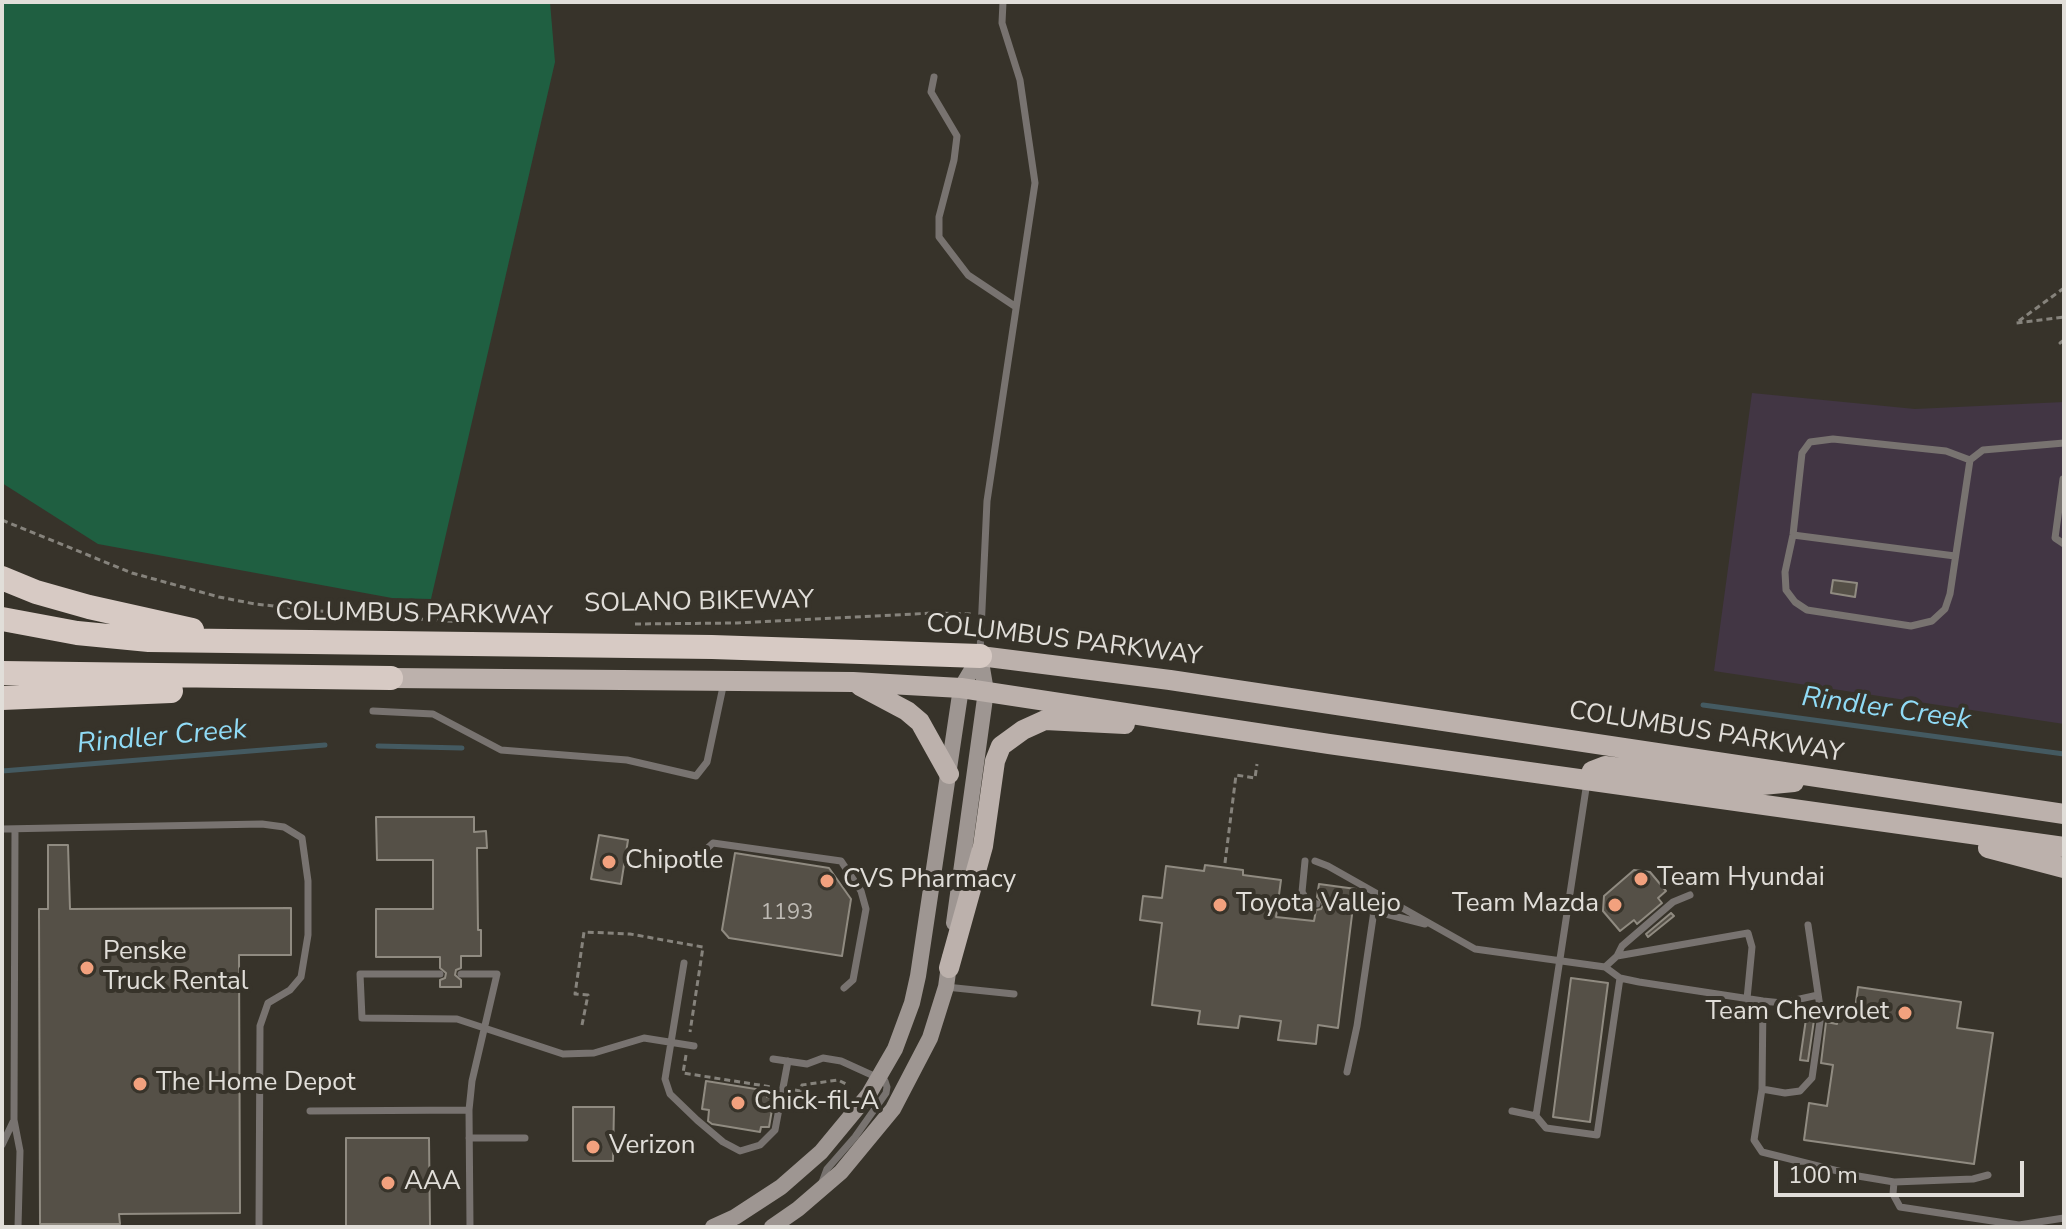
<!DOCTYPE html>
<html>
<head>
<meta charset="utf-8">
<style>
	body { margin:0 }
	#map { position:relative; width:2066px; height:1229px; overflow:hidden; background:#37332a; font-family:"Nunito Sans",sans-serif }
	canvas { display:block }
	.frame { position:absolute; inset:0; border:4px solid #e1ded9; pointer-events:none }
	.scale { position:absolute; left:1774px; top:1161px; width:250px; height:36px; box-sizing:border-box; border:4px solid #e1ded9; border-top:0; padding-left:10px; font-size:24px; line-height:28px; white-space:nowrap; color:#e1ded9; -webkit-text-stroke:6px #37332a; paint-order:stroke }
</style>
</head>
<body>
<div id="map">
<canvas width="2066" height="1229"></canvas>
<div class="frame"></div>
<div class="scale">100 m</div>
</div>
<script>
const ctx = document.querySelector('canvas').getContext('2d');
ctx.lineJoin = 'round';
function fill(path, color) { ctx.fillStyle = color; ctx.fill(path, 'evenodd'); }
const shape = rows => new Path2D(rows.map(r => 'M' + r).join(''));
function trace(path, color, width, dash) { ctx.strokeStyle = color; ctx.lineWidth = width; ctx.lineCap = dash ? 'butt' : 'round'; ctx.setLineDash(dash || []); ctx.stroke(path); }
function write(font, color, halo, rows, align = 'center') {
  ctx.font = font + ' "Nunito Sans",sans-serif'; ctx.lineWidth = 8; ctx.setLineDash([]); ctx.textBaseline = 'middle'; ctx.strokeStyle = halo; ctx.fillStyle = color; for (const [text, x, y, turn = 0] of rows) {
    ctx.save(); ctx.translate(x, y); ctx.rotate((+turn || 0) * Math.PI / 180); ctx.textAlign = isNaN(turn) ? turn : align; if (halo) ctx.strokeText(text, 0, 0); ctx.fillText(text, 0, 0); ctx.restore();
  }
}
const industrial = shape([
	[1752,393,1915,409,2064,402,2064,724,1714,671]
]);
const green = shape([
	[5,2,550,2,555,62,431,599,392,598,98,544,2,483,2,7]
]);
const stream = shape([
	[1703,705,2064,754],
	[378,746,462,748],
	[2,771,325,745]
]);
const building = shape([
	[1833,580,1857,583,1855,597,1831,593,1833,580],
	[376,817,474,817,474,832,486,831,487,848,477,848,478,930,481,930,481,956,461,956,461,968,456,970,455,975,461,980,461,987,440,987,440,980,445,978,446,973,440,968,440,957,376,957,376,909,433,909,433,860,377,860,376,817],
	[599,835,628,840,621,884,591,879,599,835],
	[48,845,68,845,70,909,291,908,291,955,239,955,240,1213,119,1214,120,1224,40,1224,39,909,48,909,48,845],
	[735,853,829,868,851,899,842,956,729,938,722,930,735,853],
	[1205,865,1243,870,1243,875,1281,880,1276,917,1314,921,1316,910,1321,909,1323,905,1317,897,1319,884,1356,889,1354,903,1347,908,1348,912,1352,915,1338,1028,1318,1025,1316,1044,1278,1040,1281,1021,1240,1016,1238,1028,1198,1024,1200,1011,1152,1005,1162,923,1140,920,1143,896,1162,898,1166,866,1204,871,1205,865],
	[1634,870,1650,872,1666,891,1658,898,1662,903,1637,924,1634,920,1620,931,1603,911,1604,896,1634,870],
	[1671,913,1674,916,1648,937,1646,934,1671,913],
	[1571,978,1608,983,1590,1122,1553,1117,1571,978],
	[1858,987,1961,1002,1957,1028,1993,1033,1974,1164,1804,1140,1809,1103,1827,1106,1833,1065,1821,1063,1826,1022,1837,1024,1839,1007,1855,1009,1858,987],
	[1806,1019,1814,1020,1808,1061,1800,1060,1806,1019],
	[706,1081,768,1091,767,1097,774,1098,769,1127,761,1127,760,1132,712,1124,708,1121,709,1110,702,1109,706,1081],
	[573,1107,614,1107,613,1161,573,1161,573,1107],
	[346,1138,429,1138,430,1227,346,1227,346,1138]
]);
const path = shape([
	[2064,288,2016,323,2064,317],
	[2064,340,2060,343,2064,343],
	[2,520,132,573,219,597,255,604,357,615,463,622],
	[992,622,1017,643],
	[635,624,737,623,933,613,971,614],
	[1225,863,1236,775,1255,778,1257,764],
	[582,1025,588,995,575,994,584,932,630,934,703,947,690,1032],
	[686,1055,683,1073,772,1087],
	[795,1090,800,1091,802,1085,838,1080,846,1084]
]);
const service = shape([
	[934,77,931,92,957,136,954,160,939,217,939,237,968,275,1016,307],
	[1970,460,1946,451,1833,439,1810,442,1802,453,1793,535,1785,572,1786,590,1795,602,1807,610,1911,626,1932,621,1945,609,1950,594,1970,460,1983,450,2064,443],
	[2063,479,2055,538,2064,544],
	[1793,535,1955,556],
	[980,652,987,501,1035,183,1020,80,1002,23,1003,2],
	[373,711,433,714,501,750,627,760,696,776,707,762,724,682],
	[2,829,262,824,284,827,302,838,308,881,308,935,301,977,290,990,268,1003,260,1026,259,1227],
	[15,829,14,1120,20,1151,18,1227],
	[702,853,713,843,841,861,861,891,866,909,853,980,844,988],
	[1305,861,1302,892,1308,902,1317,904],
	[1315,861,1328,866,1475,949,1605,967,1617,956,1748,933,1752,947,1747,999],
	[1353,909,1374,911,1425,924],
	[1617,956,1622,946,1673,902,1690,895],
	[684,963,665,1079,670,1094,697,1120,723,1142,740,1151,760,1145,775,1130,788,1061],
	[1605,967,1620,978,1639,982,1763,1001,1782,1003,1818,995],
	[440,974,360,974,362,1018,457,1019,563,1054,594,1053,644,1038,694,1046],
	[461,974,497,974,472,1081,469,1110,470,1227],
	[946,987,1014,994],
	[1763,1001,1762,1089,1754,1140,1762,1152,1858,1176,1894,1182,1973,1179,1988,1175],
	[773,1059,807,1064,823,1058,841,1061,885,1081,887,1087,886,1093,855,1137,827,1169,821,1185],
	[1347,1072,1357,1026,1374,911,1380,895],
	[1762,1089,1785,1093,1800,1091,1812,1078,1821,1014,1808,925],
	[310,1111,469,1110],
	[1512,1111,1536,1116,1546,1128,1597,1135,1620,978],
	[1536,1116,1587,782],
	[469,1138,525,1138],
	[2,1145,13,1122],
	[1894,1182,1893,1194,1900,1207,2019,1225,2064,1218]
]);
const secondary = shape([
	[954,923,986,691,980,656],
	[713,1227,735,1217,781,1187,821,1152,869,1094,895,1049,912,1003,918,976,961,688,980,656],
	[772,1227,798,1209,841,1172,893,1109,930,1038,946,987,950,958]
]);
const primary = shape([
	[980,656,1170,680,2064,814],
	[391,678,853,682,961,688,1329,744,2064,847],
	[860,686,907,711,920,722,949,774],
	[1588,780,1592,771,1605,766,1762,785,1794,782],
	[1988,848,2064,868],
	[949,968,983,846,995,761,1001,746,1023,730,1045,720,1125,724]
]);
const motorway = shape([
	[2,578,36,592,89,607,192,630],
	[2,619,77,633,149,640,712,647,980,656],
	[2,673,391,678],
	[2,698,171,691]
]);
const markers = [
	[609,862,8,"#f2a17e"],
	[1641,879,8,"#f2a17e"],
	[827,881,8,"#f2a17e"],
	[1220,905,8,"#f2a17e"],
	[1615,905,8,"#f2a17e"],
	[87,968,8,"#f2a17e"],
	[1905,1013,8,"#f2a17e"],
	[140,1084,8,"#f2a17e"],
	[738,1103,8,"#f2a17e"],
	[593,1147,8,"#f2a17e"],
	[388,1183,8,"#f2a17e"]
];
const numberNames = [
	["1193",787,914]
];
const streetNames = [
	["SOLANO BIKEWAY",699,603,-1],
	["COLUMBUS PARKWAY",414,615,1],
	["COLUMBUS PARKWAY",1064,641,7],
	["COLUMBUS PARKWAY",1706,733,9]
];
const poiNames = [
	["Chipotle",625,862],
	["Team Hyundai",1657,879],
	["CVS Pharmacy",843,881],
	["Toyota Vallejo",1236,905],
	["Team Mazda",1599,905,"right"],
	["Penske",103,953],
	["Truck Rental",103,983],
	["Team Chevrolet",1889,1013,"right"],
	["The Home Depot",156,1084],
	["Chick-fil-A",754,1103],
	["Verizon",609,1147],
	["AAA",404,1183]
];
const waterNames = [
	["Rindler Creek",1886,710,8],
	["Rindler Creek",162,738,-5]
];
fill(industrial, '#423644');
fill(green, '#1f5f41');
trace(stream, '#445a61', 5);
fill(building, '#555047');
trace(building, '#908b81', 2);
trace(path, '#86837c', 3, [6, 4]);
trace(service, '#787370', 7);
trace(secondary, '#9e9692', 16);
trace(primary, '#bcb1ac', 20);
trace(motorway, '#d7cac4', 24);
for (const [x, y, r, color] of markers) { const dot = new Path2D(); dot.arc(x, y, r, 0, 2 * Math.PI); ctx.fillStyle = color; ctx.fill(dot); trace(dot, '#37332a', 3); }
write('22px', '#bebab4', null, numberNames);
write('26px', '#e1ded9', '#37332a', streetNames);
write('26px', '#e1ded9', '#37332a', poiNames, 'left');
write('italic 28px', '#90dbf6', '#37332a', waterNames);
</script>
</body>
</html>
